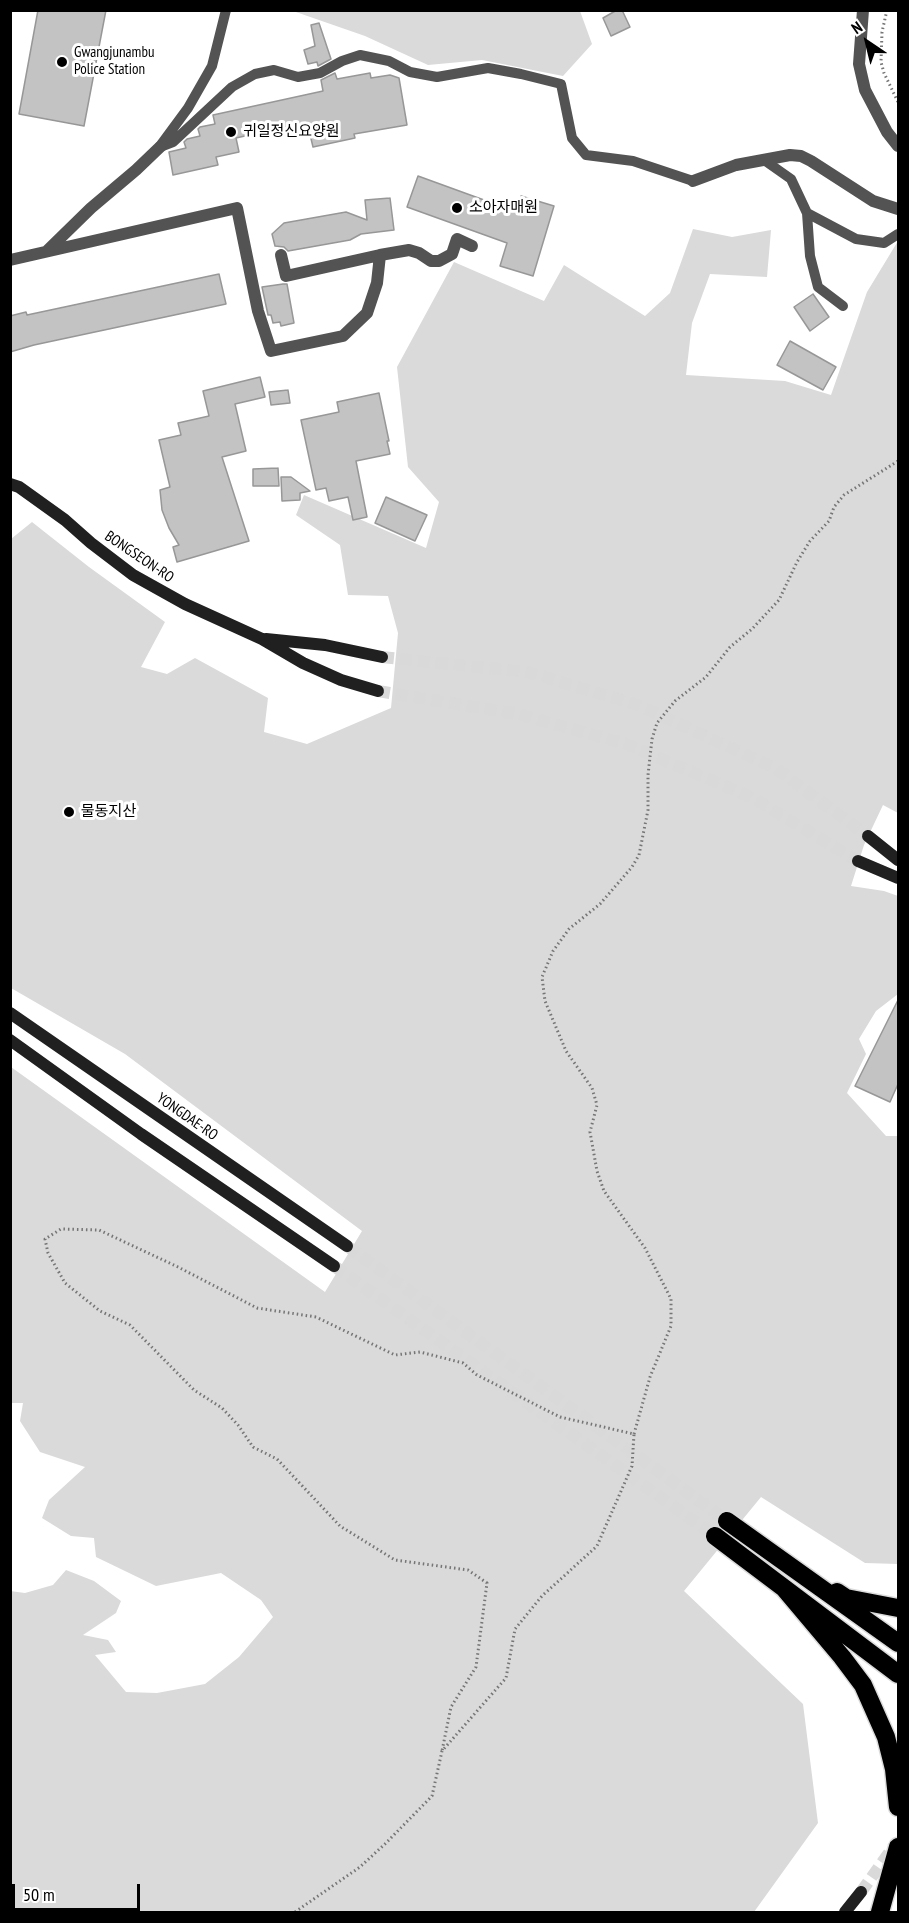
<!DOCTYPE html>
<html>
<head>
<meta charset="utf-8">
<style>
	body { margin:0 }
	#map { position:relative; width:909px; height:1923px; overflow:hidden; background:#fff; font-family:"PT Sans Narrow",sans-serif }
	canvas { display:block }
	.frame { position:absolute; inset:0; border:12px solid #000; pointer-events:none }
	.north { position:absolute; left:837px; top:12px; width:60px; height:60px; -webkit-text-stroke:4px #fff; paint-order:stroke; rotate:325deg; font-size:16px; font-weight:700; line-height:24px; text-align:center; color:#000 }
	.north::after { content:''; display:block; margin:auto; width:21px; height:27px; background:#000; clip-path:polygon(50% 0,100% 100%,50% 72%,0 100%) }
	.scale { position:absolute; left:12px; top:1884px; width:128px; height:27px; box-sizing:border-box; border:3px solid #000; border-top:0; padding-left:8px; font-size:18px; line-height:21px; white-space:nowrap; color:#000; -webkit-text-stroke:4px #fff; paint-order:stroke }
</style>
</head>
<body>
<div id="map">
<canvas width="909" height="1923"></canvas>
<div class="frame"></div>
<div class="north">N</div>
<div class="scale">50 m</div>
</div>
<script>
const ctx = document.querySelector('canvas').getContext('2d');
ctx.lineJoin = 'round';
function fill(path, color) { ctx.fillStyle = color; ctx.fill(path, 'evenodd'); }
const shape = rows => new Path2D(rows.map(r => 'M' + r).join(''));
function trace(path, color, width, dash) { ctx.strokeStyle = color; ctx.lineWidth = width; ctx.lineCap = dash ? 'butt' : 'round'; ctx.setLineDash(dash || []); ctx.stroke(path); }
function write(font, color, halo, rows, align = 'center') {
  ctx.font = font + ' "PT Sans Narrow","Noto Sans KR",sans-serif'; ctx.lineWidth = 6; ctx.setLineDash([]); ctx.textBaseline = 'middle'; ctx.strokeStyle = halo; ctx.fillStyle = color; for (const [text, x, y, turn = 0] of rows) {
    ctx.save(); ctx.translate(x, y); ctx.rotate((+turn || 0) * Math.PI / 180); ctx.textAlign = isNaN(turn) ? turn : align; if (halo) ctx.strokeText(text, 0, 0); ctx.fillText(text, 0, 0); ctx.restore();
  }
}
const green = shape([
	[293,11,580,11,592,44,563,76,482,60,428,65,365,36],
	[693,229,732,237,771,230,767,277,710,274,692,323,686,375,785,381,831,395,867,292,898,241,898,813,883,805,864,845,851,886,884,891,898,896,898,994,876,1011,859,1039,866,1054,847,1093,886,1136,898,1136,898,1564,865,1563,761,1497,684,1591,803,1704,818,1823,754,1912,11,1912,10,1591,25,1593,53,1585,66,1570,94,1581,121,1601,116,1613,83,1635,108,1640,116,1652,95,1655,126,1692,157,1693,205,1684,239,1657,273,1617,261,1600,221,1573,156,1586,96,1557,94,1538,71,1536,42,1518,49,1500,85,1467,40,1452,20,1421,23,1403,11,1403,11,1067,325,1292,362,1231,125,1054,11,988,11,539,32,522,89,567,165,622,141,667,167,674,195,658,268,698,264,732,307,744,391,708,398,633,388,596,348,595,340,545,296,515,304,495,426,548,439,502,408,467,397,367,454,262,544,301,564,265,645,316,670,293]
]);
const building = shape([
	[38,10,106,10,84,126,19,114,38,10],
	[617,10,622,10,630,27,611,36,603,18,617,10],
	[319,23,331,59,318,66,317,62,308,64,304,50,315,46,311,25,319,23],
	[335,73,337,79,370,73,371,78,390,75,399,78,407,125,354,134,355,138,313,147,307,122,236,138,239,152,216,157,218,165,173,175,169,152,186,148,184,142,187,139,200,136,198,129,200,127,215,124,213,115,323,91,321,80,335,73],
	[418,176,517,212,521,196,554,206,533,276,500,266,507,243,407,207,418,176],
	[390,198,394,230,361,234,350,240,288,251,284,247,275,246,272,234,284,223,346,212,367,220,365,200,390,198],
	[219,274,226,304,34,345,10,352,10,316,26,312,27,315,219,274],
	[283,284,287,284,294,323,281,326,280,322,273,323,271,315,268,315,262,287,283,284],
	[813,294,829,317,810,331,794,307,813,294],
	[790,341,836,367,823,390,777,365,790,341],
	[260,377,265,397,235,404,246,451,222,457,249,541,177,562,173,547,179,545,169,528,162,510,160,490,170,487,159,440,181,435,178,423,209,416,203,391,260,377],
	[288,390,290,403,271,405,269,392,288,390],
	[379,393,389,441,387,441,390,454,356,461,367,517,353,520,348,497,329,501,326,488,316,490,301,420,339,412,337,402,379,393],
	[278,468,279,486,253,486,253,469,278,468],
	[281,477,291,477,310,491,300,493,300,500,282,501,281,477],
	[386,497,427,515,415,541,375,523,386,497],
	[898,1000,898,1084,890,1102,855,1086,898,1000]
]);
const secondaryTunnel = shape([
	[382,657,527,672,638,705,775,768,868,836],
	[378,691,517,714,626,744,751,797,858,861],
	[347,1246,727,1521],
	[334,1266,715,1536],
	[861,1892,894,1846]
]);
const path = shape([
	[887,10,882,32,881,62,884,73,898,102],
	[316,1317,257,1308,178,1267,99,1230,61,1229,45,1239,48,1253,65,1283,100,1311,130,1325,194,1390,222,1408,238,1425,253,1447,277,1459,340,1526,395,1560,468,1570,487,1583,476,1667,451,1707,442,1751],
	[634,1434,650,1377,671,1326,671,1299,645,1248,604,1191,597,1171,590,1132,597,1105,592,1088,566,1051,545,1001,542,977,553,951,569,929,600,904,632,867,639,855,648,810,648,775,652,739,657,723,675,701,706,677,730,647,752,629,779,600,797,562,810,541,829,521,834,507,844,495,898,461],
	[295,1912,360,1867,386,1843,432,1796,442,1751,506,1678,515,1629,542,1596,597,1546,632,1466,634,1434,560,1417,477,1375,463,1363,420,1352,395,1355,316,1317]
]);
const lane = shape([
	[160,146,188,108,212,66,226,10],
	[160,147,173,142,232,87,255,74,274,70,298,77,320,73,342,61,360,55,389,61,410,72,437,77,488,68,521,74,561,84,572,138,586,155,633,161,693,181],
	[764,160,791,179,807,213,810,256,818,287,843,306],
	[807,213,856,239,884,243,898,234]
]);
const street = shape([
	[863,10,859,64,865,90,887,132,898,146],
	[693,181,736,165,790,155,801,156,811,161,873,201,898,209],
	[47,251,91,208,136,170,160,147],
	[380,255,409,250,419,253,431,261,439,261,452,254,457,239,472,246],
	[10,260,237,208,258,311,271,351,343,336,367,313,377,283,380,255,286,276,281,255]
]);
const secondary = shape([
	[10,484,19,487,65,520,91,543,133,575,185,604,262,639,303,663,341,680,378,691],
	[266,639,325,645,382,657],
	[868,836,898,860],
	[858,861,898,878],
	[10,1013,347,1246],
	[10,1040,141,1134,334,1266],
	[845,1912,861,1892]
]);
const highway = shape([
	[727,1521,898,1643],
	[715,1536,898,1674],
	[783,1587,842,1657,863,1685,886,1737,894,1769,898,1807],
	[837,1592,846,1598,898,1608],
	[880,1912,898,1847]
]);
const markers = [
	[62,62,6,"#000"],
	[231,132,6,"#000"],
	[457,208,6,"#000"],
	[69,812,6,"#000"]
];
const poiNames = [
	["Gwangjunambu",74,53],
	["Police Station",74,70],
	["귀일정신요양원",243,132],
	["소아자매원",469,208],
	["물동지산",81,812]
];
const streetNames = [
	["BONGSEON-RO",139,557,34],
	["YONGDAE-RO",187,1117,35]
];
fill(green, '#dadada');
fill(building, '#c3c3c3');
trace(building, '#979797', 1.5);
trace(secondaryTunnel, '#d9d9d9', 12, [12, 6]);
trace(highway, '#dbdbdb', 21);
trace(path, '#757575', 3, [1.5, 3]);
trace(lane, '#535353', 10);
trace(street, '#535353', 12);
trace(secondary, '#202020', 12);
trace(highway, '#000', 18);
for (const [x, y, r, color] of markers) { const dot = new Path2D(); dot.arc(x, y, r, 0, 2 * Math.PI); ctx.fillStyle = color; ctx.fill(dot); trace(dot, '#fff', 2); }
write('15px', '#000', '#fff', poiNames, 'left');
write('15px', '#000', '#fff', streetNames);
</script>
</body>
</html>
